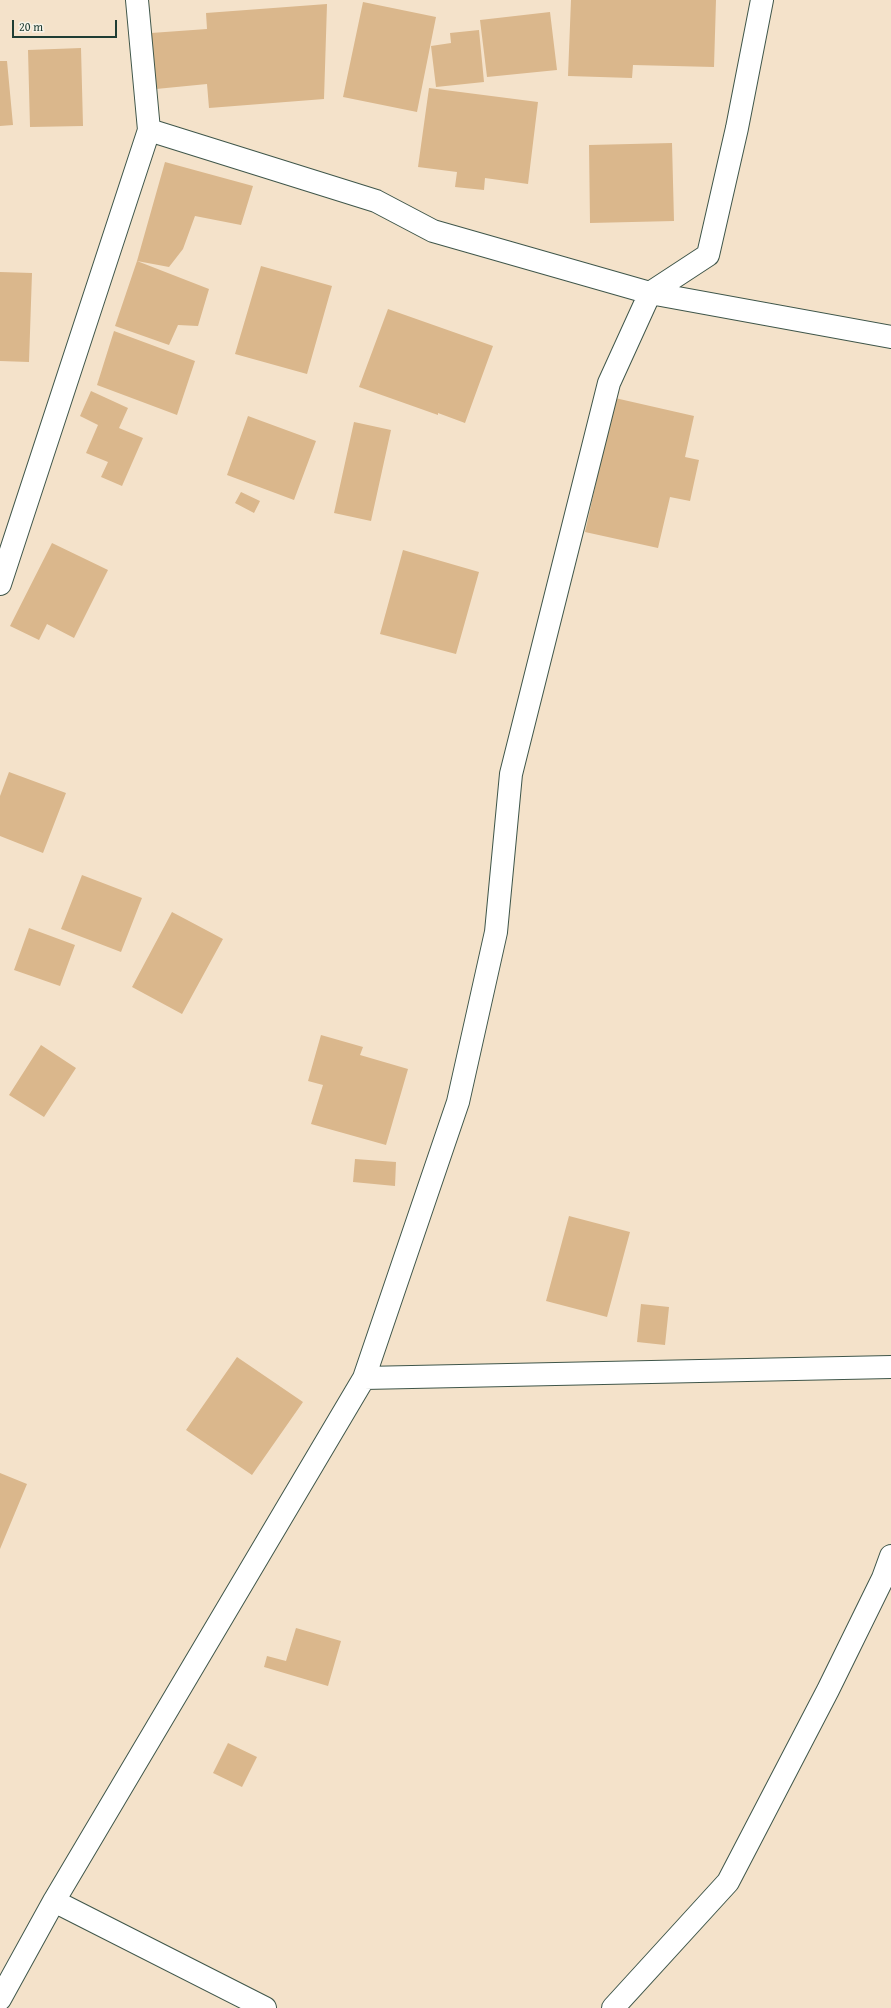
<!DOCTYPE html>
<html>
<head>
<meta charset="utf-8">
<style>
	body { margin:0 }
	#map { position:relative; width:891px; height:2008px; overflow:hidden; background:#f4e2ca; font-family:"Gentium Book Plus",serif }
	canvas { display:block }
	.scale { position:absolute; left:12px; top:20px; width:105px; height:18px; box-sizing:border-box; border:2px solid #1f3d34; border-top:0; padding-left:5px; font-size:12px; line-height:14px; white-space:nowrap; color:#1f3d34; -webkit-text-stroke:3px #f7f3e8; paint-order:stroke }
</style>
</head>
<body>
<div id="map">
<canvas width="891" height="2008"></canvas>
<div class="scale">20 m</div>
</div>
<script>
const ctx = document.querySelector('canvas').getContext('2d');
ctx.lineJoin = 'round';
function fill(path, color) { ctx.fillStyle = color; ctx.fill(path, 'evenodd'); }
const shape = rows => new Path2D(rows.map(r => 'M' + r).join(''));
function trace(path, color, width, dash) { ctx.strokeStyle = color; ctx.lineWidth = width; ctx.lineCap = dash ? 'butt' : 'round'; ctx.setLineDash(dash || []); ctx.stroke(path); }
const building = shape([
	[571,0,716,0,714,67,633,65,632,78,568,76],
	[363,2,436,17,417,112,343,97],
	[327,4,324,99,209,108,207,84,156,89,151,33,207,29,206,13],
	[550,12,557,70,487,77,480,20],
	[479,30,484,82,436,87,431,46,451,43,450,33],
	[81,48,83,126,30,127,28,50],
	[0,61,7,61,13,125,0,126],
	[429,88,538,102,528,184,485,178,484,190,455,187,457,172,418,167],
	[672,143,674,221,590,223,589,145],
	[165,162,253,186,241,225,195,216,183,249,169,267,137,261,209,289,198,326,178,325,169,345,115,326,137,261],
	[261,266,332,286,307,374,235,354],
	[0,272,32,273,29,362,0,361],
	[388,309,493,346,465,423,438,413,438,415,359,387],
	[114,331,195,361,177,415,97,385],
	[91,391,128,408,119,428,143,438,122,486,101,477,108,462,86,453,98,425,80,416],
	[615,398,694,416,685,457,699,460,690,501,670,497,658,548,585,532],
	[248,416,316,441,294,500,227,475],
	[354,422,391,430,371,521,334,513],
	[241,492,260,501,254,513,235,503],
	[52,543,108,570,74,638,47,624,39,640,10,626],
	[403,550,479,572,456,654,380,634],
	[9,772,66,793,43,853,0,836,0,796],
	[82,875,142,898,121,952,61,929],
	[172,912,223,939,182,1014,132,987],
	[29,928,75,945,60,986,14,970],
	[321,1035,363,1047,360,1055,408,1069,386,1145,311,1124,323,1085,308,1081],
	[41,1045,76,1068,44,1117,9,1095],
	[355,1159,396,1162,395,1186,353,1182],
	[569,1216,630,1232,607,1317,546,1301],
	[641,1304,669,1307,665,1345,637,1342],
	[237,1357,303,1402,252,1475,186,1430],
	[0,1473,27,1484,0,1549],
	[296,1628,341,1641,328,1686,264,1667,267,1656,286,1661],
	[228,1743,257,1757,242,1787,213,1773]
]);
const minor = shape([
	[149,130,376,201,433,231,650,293,891,337],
	[0,584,149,130,137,0],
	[364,1378,891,1367],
	[54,1901,265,2008],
	[0,1999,54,1901,364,1378,458,1102,496,932,511,774,609,383,650,293,708,255,737,128,762,0],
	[613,2008,728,1882,828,1690,883,1578,891,1556]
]);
fill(building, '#dab78c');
trace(minor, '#3f564a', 24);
trace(minor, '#fff', 22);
</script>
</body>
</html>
